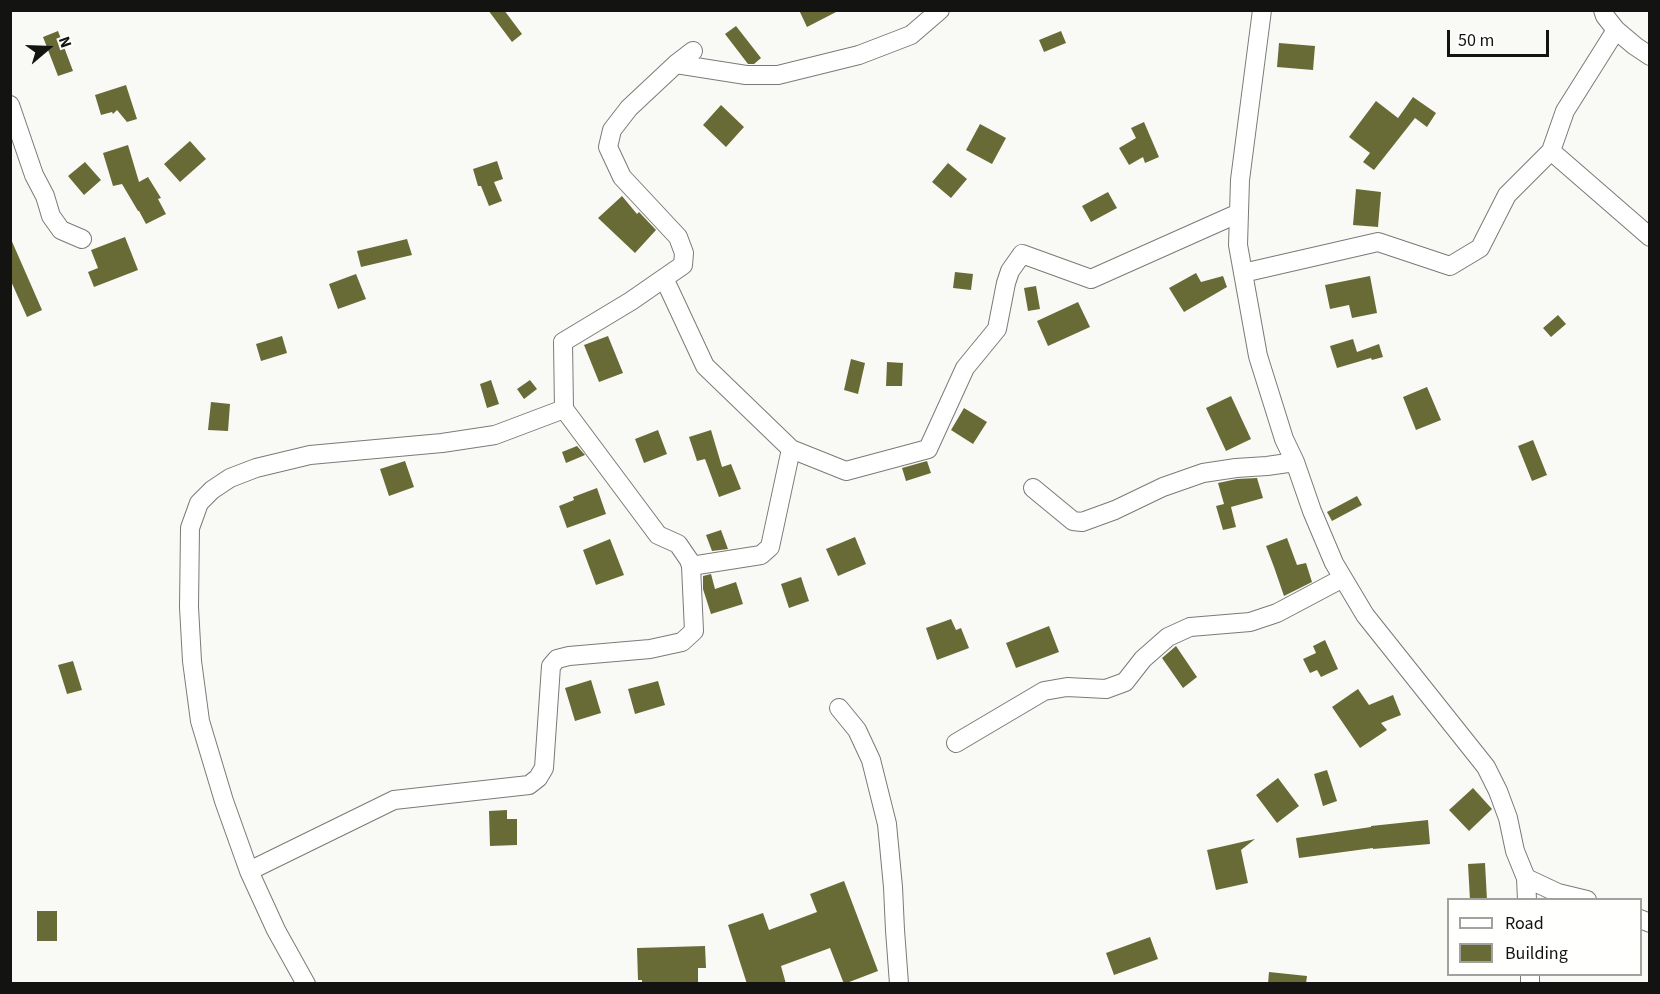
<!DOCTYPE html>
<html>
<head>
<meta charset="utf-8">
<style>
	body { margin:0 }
	#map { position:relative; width:1660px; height:994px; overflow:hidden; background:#f9faf6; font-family:"Source Sans 3",sans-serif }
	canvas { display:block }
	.frame { position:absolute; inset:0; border:12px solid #131312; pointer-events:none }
	.legend { position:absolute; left:1447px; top:898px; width:195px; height:78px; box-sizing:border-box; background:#fffffe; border:2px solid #a1a1a0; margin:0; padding:8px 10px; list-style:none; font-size:18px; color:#131312 }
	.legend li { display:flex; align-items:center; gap:12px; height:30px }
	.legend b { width:30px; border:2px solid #a1a1a0 }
	.north { position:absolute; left:18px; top:18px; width:60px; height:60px; -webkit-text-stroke:4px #fffffe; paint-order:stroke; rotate:71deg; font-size:16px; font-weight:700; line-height:24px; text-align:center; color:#131312 }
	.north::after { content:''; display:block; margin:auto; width:21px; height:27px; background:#131312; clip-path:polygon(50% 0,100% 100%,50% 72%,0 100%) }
	.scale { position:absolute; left:1447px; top:30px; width:102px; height:27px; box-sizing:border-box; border:3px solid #131312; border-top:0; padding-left:8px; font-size:18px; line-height:21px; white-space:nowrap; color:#131312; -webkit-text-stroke:4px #fffffe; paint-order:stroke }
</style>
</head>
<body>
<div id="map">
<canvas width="1660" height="994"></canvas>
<div class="frame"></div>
<ul class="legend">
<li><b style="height:8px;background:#fff"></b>Road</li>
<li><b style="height:16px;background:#696b36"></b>Building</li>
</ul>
<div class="north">N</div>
<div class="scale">50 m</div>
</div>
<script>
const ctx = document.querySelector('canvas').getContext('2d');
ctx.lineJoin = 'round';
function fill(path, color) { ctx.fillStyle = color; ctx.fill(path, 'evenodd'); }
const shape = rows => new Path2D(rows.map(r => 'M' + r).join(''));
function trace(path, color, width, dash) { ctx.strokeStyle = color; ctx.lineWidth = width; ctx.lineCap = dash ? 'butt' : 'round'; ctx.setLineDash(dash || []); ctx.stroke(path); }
const building = shape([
	[488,10,504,10,522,34,512,42],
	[799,10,840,10,807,27],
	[736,26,761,58,754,64,748,64,725,34],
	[58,31,73,71,58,76,43,37],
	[1061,31,1066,43,1044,52,1039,40],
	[1279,43,1315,46,1313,70,1277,67],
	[126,85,137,119,127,122,117,110,113,114,112,112,101,115,95,95],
	[1413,97,1436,113,1427,127,1415,118,1374,170,1363,162,1370,153,1349,137,1376,101,1398,118],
	[721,105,744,127,726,147,703,125],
	[1144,122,1159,157,1145,163,1143,157,1129,165,1119,148,1136,138,1131,128],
	[980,124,1006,138,992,164,966,150],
	[190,141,206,159,180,182,164,164],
	[128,145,139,182,148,177,161,198,158,199,166,214,146,224,139,211,138,211,122,184,113,186,103,153],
	[497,161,503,179,494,182,502,201,489,206,481,186,478,186,473,169],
	[85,162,101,180,84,195,68,176],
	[948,163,967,179,951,198,932,182],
	[1356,189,1381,192,1378,227,1353,225],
	[1108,192,1117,208,1091,222,1082,206],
	[622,196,637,214,639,212,656,230,635,253,598,218],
	[10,237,42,310,27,317,10,279],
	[125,237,138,270,94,287,88,272,98,268,91,250],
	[407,239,412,255,361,267,357,251],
	[955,272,973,274,971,290,953,288],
	[1196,273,1201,282,1223,276,1227,287,1184,312,1169,288],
	[356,274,366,299,338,309,329,284],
	[1370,276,1377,313,1352,318,1349,305,1330,309,1325,285],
	[1036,286,1040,309,1028,311,1024,288],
	[1078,302,1090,327,1048,346,1037,321],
	[1558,315,1566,324,1551,337,1543,328],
	[282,336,287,353,261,361,256,344],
	[608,336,623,373,599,382,584,345],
	[1353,339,1357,352,1379,344,1383,357,1372,360,1371,358,1337,368,1330,346],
	[851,359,865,363,858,394,844,390],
	[887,362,903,363,902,386,886,386],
	[491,380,499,404,487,408,480,384],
	[530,380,537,389,524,399,517,389],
	[1427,387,1441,420,1416,430,1403,397],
	[1231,396,1251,439,1226,451,1206,408],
	[211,402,230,404,228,431,208,430],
	[964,408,987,422,973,444,951,430],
	[658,430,667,454,644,463,635,439],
	[711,430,722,467,731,464,741,489,719,497,705,459,697,461,689,437],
	[1533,440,1547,475,1532,481,1518,446],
	[577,446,585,455,566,463,562,452],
	[405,461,414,487,389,496,380,469],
	[927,461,931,473,906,481,902,468],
	[1257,478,1263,498,1231,507,1236,527,1223,530,1216,506,1224,504,1218,483,1237,479],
	[597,488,606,514,567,528,559,506,574,500,573,497],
	[1357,496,1362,505,1332,521,1327,512],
	[721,530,728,549,712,551,706,535],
	[855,537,866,564,838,576,826,549],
	[1287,538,1297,565,1306,563,1312,582,1284,596,1274,567,1266,546],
	[610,539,624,575,596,585,583,550],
	[711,574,715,589,736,582,743,604,711,614,703,589,703,576],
	[801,577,809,601,789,608,781,584],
	[951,619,956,630,961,628,969,648,937,660,926,628],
	[1049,626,1059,652,1016,668,1006,643],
	[1325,640,1338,669,1321,677,1317,670,1310,673,1303,659,1316,653,1313,646],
	[1176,646,1197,677,1183,688,1162,658],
	[73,661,82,690,67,694,58,665],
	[591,680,601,713,575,721,565,688],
	[658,681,665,705,635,714,628,689],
	[1358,689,1369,705,1393,695,1401,715,1381,723,1387,730,1360,748,1332,707],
	[1327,770,1337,801,1323,806,1314,774],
	[1278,778,1299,806,1277,823,1256,795],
	[1473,788,1492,809,1469,831,1449,810],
	[507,810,507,819,517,819,517,845,490,846,489,811],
	[1428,820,1430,844,1373,849,1373,848,1299,858,1296,838,1371,827,1371,826],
	[1255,839,1241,850,1248,883,1216,890,1207,850],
	[1485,863,1487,900,1470,900,1468,864],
	[844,881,878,971,844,984,830,948,781,966,786,984,747,984,728,925,763,913,769,930,817,912,810,894],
	[37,911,57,911,57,941,37,941],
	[1150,937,1158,959,1114,975,1106,953],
	[705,946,706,968,698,968,698,984,642,984,642,980,638,980,637,948],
	[1269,972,1307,976,1306,984,1268,984]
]);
const minor = shape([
	[1262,10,1240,180,1238,245,1258,356,1284,439,1295,462,1312,511,1334,563,1365,615,1486,767,1498,791,1508,818,1515,851,1526,878,1527,900],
	[1603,10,1605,16,1616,30,1635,46,1650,56],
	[676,64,746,75,778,75,859,55,911,35,940,10],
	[10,105,34,175,45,196,51,216,61,230,82,239],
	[1551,151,1650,237],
	[1243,273,1378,242,1450,266,1480,248,1507,195,1551,151,1565,111,1616,30],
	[664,278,705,366,791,449,846,471,928,449,965,368,997,329,1006,283,1010,271,1022,254,1091,279,1239,213],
	[1033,488,1073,521,1082,522,1115,510,1163,487,1203,473,1236,468,1267,466,1295,462],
	[691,566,761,555,770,547,791,449],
	[839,708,857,730,871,760,887,824,893,887,895,930,899,984],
	[956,743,1044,691,1067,687,1106,689,1125,682,1143,659,1168,637,1190,627,1250,622,1277,613,1343,578],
	[249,871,394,800,529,785,538,778,544,768,551,666,557,659,569,656,650,649,682,642,694,631,691,566,689,560,678,544,658,535,564,409,563,342,631,301,683,265,684,253,678,237,622,177,608,147,612,130,629,108,676,64,693,51],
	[1526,878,1558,893,1587,900],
	[1640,919,1650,923],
	[1530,974,1530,984],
	[306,984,276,930,249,871,224,801,200,721,192,661,189,607,190,528,199,503,212,490,230,478,256,468,310,455,442,443,495,435,564,409]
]);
fill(building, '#696b36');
trace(minor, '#7a7a77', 20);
trace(minor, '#fff', 18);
</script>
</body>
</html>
